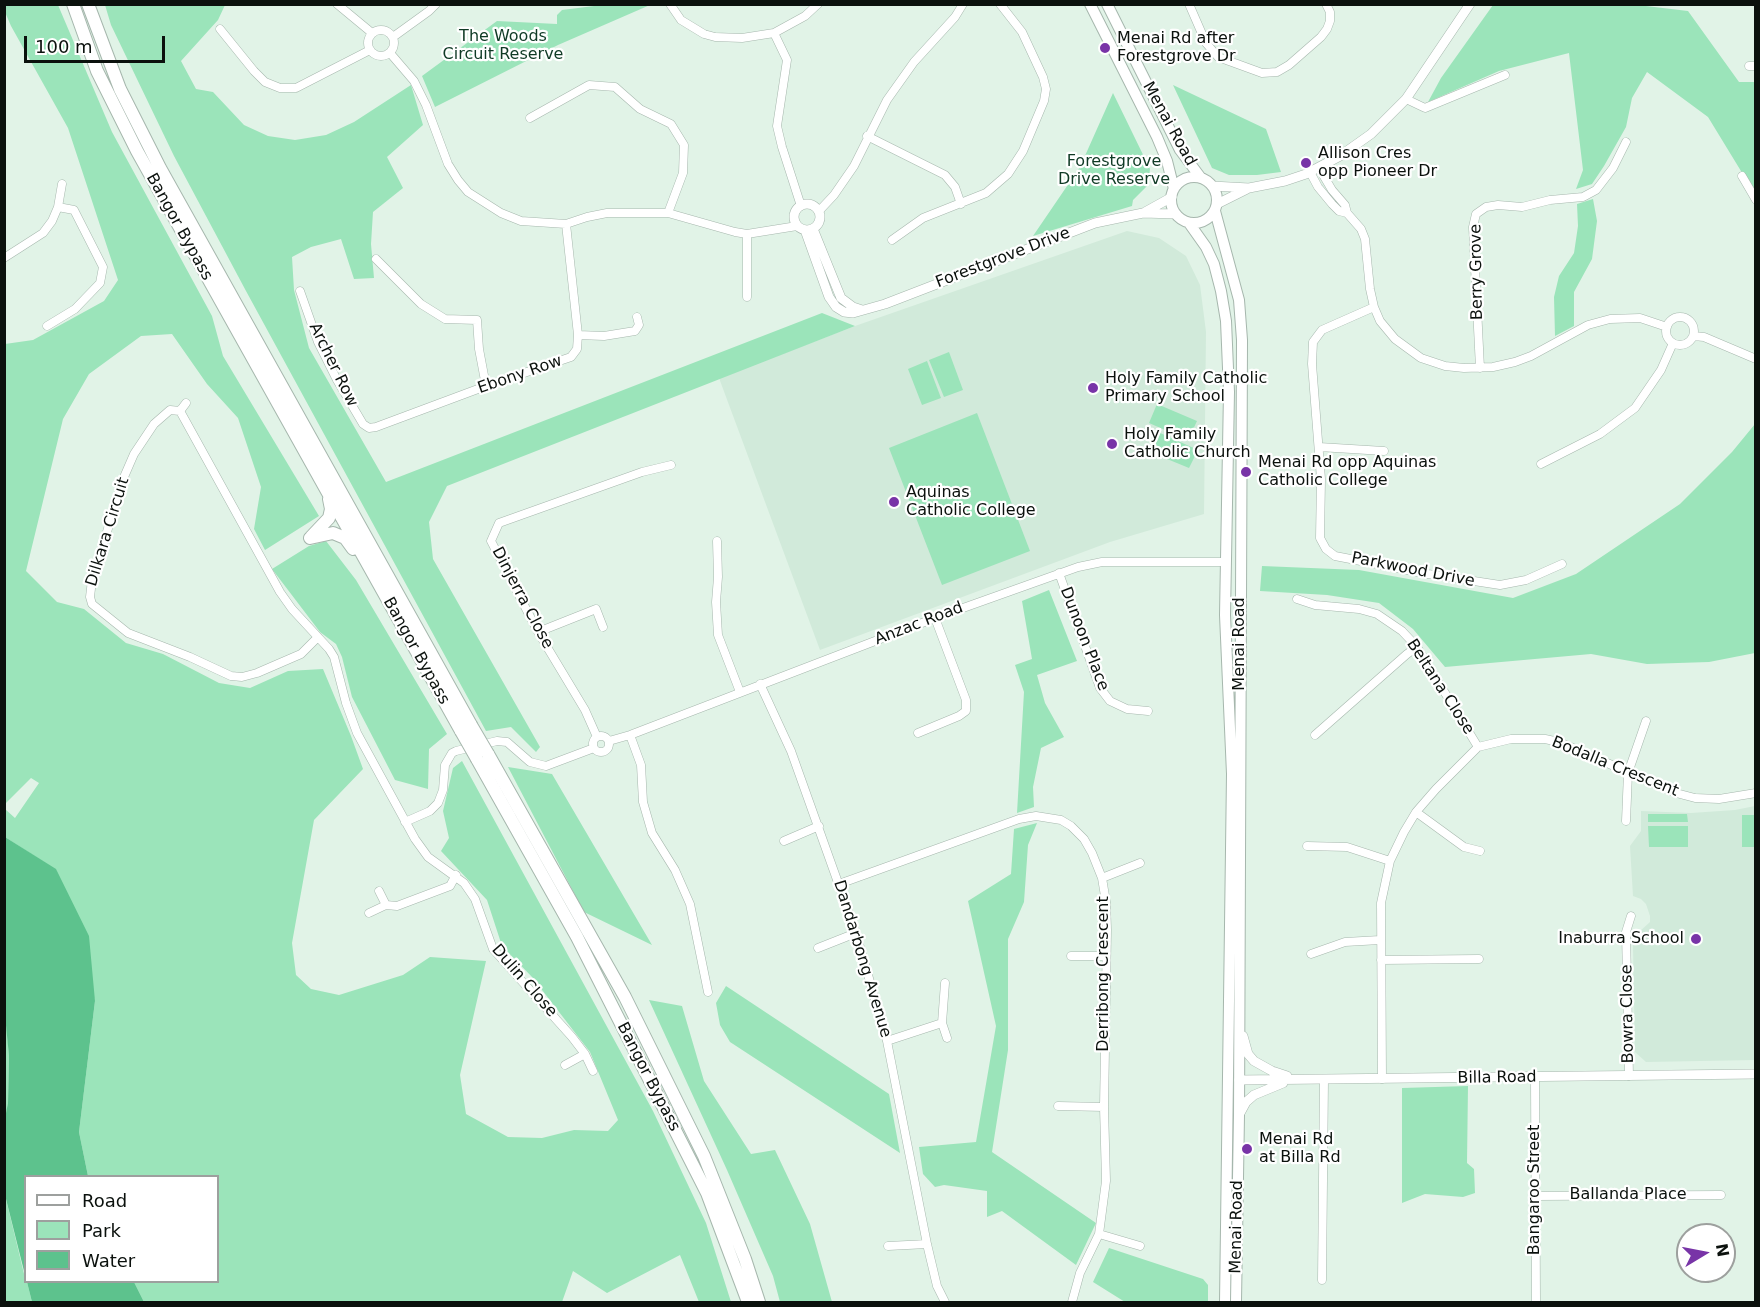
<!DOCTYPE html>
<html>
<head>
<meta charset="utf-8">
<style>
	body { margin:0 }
	#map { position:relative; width:1760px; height:1307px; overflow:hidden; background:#e1f3e7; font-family:"DejaVu Sans",sans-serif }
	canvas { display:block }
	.frame { position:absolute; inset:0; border:6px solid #0b110d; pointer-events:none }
	.legend { position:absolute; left:24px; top:1175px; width:195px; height:108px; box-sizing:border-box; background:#fff; border:2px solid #9da09e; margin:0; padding:8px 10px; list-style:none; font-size:18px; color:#0b110d }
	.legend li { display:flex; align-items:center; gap:12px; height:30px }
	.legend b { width:30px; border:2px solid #9da09e }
	.north { position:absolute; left:1676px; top:1223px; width:60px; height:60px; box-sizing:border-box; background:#fff; border:2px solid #9da09e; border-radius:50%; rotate:80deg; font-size:16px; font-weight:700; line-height:24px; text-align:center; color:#0b110d }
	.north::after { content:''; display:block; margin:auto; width:21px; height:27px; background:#7834a7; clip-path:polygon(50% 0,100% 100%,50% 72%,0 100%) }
	.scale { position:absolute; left:24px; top:36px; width:141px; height:27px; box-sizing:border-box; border:3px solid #0b110d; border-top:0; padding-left:8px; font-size:18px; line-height:21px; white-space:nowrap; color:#0b110d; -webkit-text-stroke:4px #fff; paint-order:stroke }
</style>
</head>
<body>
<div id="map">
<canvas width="1760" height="1307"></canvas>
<div class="frame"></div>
<ul class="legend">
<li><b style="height:8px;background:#fff"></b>Road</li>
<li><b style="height:16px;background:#9be4ba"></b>Park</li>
<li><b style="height:16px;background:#5dc28d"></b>Water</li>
</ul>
<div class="north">N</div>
<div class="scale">100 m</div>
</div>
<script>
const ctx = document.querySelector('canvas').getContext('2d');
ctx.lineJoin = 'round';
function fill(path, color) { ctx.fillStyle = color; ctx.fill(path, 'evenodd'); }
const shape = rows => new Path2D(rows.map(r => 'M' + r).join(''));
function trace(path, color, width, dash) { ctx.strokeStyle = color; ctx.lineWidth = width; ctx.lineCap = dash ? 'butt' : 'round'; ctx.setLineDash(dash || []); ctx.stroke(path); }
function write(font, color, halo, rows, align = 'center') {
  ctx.font = font + ' "DejaVu Sans",sans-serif'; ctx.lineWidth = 4.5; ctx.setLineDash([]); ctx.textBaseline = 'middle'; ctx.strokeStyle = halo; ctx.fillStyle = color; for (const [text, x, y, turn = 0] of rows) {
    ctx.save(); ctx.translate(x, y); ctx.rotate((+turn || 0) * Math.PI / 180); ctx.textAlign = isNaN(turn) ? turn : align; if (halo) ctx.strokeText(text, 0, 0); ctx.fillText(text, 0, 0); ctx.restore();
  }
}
const built = shape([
	[1127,231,1159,238,1186,256,1200,285,1206,332,1204,514,1110,542,820,650,719,378,855,326],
	[1755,806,1755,1060,1646,1062,1635,1052,1633,946,1639,932,1650,922,1650,916,1646,904,1641,899,1633,896,1630,846,1641,831,1641,811,1691,813,1735,810]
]);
const green = shape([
	[610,4,650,5,558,45,435,107,422,76,497,21,557,24,557,15,562,10],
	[1629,4,1688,11,1739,82,1755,82,1755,194,1708,117,1647,72,1632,98,1626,127,1604,166,1592,184,1576,189,1583,170,1569,53,1499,71,1428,102,1441,78,1493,5],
	[5,5,58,5,112,132,212,316,223,356,319,516,265,550,254,529,261,487,238,418,207,384,172,334,141,336,89,374,63,419,26,571,57,602,84,609,126,643,163,654,219,683,250,688,288,671,323,669,351,736,363,769,314,820,292,943,296,975,311,989,339,995,403,975,430,957,486,961,460,1075,466,1114,508,1137,542,1138,574,1130,608,1131,618,1120,590,1052,532,977,502,946,487,900,441,851,449,838,443,811,453,768,462,761,653,1111,706,1223,731,1302,699,1302,680,1255,607,1293,573,1271,562,1302,144,1302,134,1282,218,1282,218,1176,88,1176,79,1132,95,1001,56,870,5,837,5,809,15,818,39,783,31,778,5,804,5,344,33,340,104,301,118,280,68,128,11,26,5,12],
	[105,5,225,5,218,20,181,61,196,89,213,92,244,125,268,136,295,140,326,135,354,122,411,85,423,125,387,157,403,188,373,212,371,244,374,278,354,279,341,239,311,247,292,257,294,290,309,348,386,482,822,313,855,326,447,486,429,522,433,559,540,747,536,752,511,727,486,731,246,291,174,156,111,25],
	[1173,85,1266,129,1281,172,1257,175,1229,175,1212,168],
	[1113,93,1150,169,1148,185,1133,200,1132,206,1033,236,1080,167],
	[1593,199,1597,221,1592,259,1574,292,1574,326,1555,336,1554,297,1559,276,1574,253,1578,226,1577,204],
	[949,352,963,390,944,397,929,360],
	[927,361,941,398,922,405,908,369],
	[1157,404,1197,421,1188,440,1149,423],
	[977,413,1030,551,942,585,889,448],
	[1755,424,1755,653,1709,662,1647,664,1591,654,1445,667,1413,629,1379,603,1327,595,1260,591,1262,566,1359,570,1513,598,1576,574,1680,504,1732,452],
	[1158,432,1198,450,1189,468,1150,452],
	[326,541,356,580,447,734,429,749,428,789,395,780,352,697,342,657,336,644,320,632,272,569,309,546],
	[1049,590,1077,661,1037,675,1045,703,1064,737,1041,748,1033,787,1034,807,1017,813,1024,692,1015,665,1032,659,1022,601],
	[508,767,552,774,652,945,584,912],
	[1648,814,1687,814,1688,822,1648,822],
	[1742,815,1755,815,1755,847,1742,847],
	[1037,823,1028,845,1024,902,1008,939,1008,1050,992,1152,1096,1223,1076,1265,1002,1211,987,1217,987,1191,944,1185,935,1187,923,1174,919,1147,976,1142,996,1026,968,901,1011,874,1014,829],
	[1648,826,1688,826,1688,847,1649,847],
	[726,986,889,1094,900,1153,730,1042,720,1025,716,1003],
	[649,1000,682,1006,704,1081,751,1154,775,1150,810,1224,832,1302,780,1302,773,1276,727,1170],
	[5,1005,9,1056,8,1103,5,1123],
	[1468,1086,1467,1163,1474,1169,1475,1193,1463,1197,1425,1194,1402,1203,1402,1088],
	[4,1191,26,1282,27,1282,32,1302,5,1302],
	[1109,1248,1203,1279,1208,1285,1208,1302,1125,1302,1093,1282]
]);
const water = shape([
	[5,837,56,869,89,936,95,1001,79,1132,88,1176,26,1176,25,1275,4,1191,4,1123,8,1103,9,1056,4,1005],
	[27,1282,134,1282,144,1302,32,1302]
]);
const minor = shape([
	[337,4,372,33],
	[670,4,681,20,704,34,715,37,742,38,774,33,805,16,818,4],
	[1189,4,1206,43,1218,57,1262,73,1277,72,1289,65,1321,37,1327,29,1330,21,1330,12,1326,4],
	[220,29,254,71,265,82,280,88,296,88,370,50],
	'368 43a13 13 0 1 1 26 0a13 13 0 1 1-26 0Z',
	[774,33,787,60,777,126,782,147,801,206],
	[393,37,429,11,436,4],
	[390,53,414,81,426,105,448,164,458,180,468,192,501,213,521,221,566,224,587,217,607,213,668,213,735,232,747,234,797,226],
	[1749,66,1756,66],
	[1406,99,1425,108,1505,75],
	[530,118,589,85,615,87,640,109,671,124,684,145,683,173,668,213],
	[867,136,945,175,955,187,961,204],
	[1319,168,1332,190,1345,205,1347,213,1361,229,1365,239,1370,289,1374,307,1380,321,1395,339,1421,358,1445,366,1464,368,1493,367,1515,362,1531,356,1588,325,1610,319,1640,318,1667,327],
	[1310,172,1318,187,1332,204,1339,211,1347,213],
	[1742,176,1756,200],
	[58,207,62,184],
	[819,211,834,195,854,166,887,100,914,62,955,17,963,4],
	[747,234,747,297],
	[892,240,923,218,986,193,1008,174,1023,151,1044,101,1046,89,1043,77,1022,32,1000,4],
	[4,258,43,233,52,221,58,207,74,210,103,267,100,283,75,309,47,326],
	[376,259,421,304,445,319,477,320,479,349,486,386],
	[300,291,318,342,337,380,363,424,369,428,376,427,486,386,571,357,577,349,578,335,566,224],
	[1374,307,1322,330,1313,342,1312,364,1321,479,1320,538,1326,549,1335,556,1428,574,1500,585,1526,580,1562,564],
	'1666 331a14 14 0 1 1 28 0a14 14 0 1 1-28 0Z',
	[578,335,604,336,635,331,639,325,637,317],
	[1693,336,1704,337,1756,359],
	[1480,368,1473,227,1476,214,1486,207,1498,205,1522,207,1550,200,1583,197,1596,190,1613,168,1626,142],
	[186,403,180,411,170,410,154,424,134,454,124,477,92,580,90,597,92,604,128,633,190,657,231,676,242,677,257,673,294,657,301,654,318,637],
	[180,411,280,592,292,609,329,649,334,657,346,703,357,733,415,839,428,857,464,883,475,899,493,949,572,1037,585,1054,593,1071],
	[1319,447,1384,451],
	[1541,464,1600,434,1635,408,1661,370,1673,343],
	[717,541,718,577,716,602,718,635,740,692],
	[1059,573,1100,688,1110,701,1127,709,1148,711],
	[1297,599,1315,605,1359,609,1377,614,1402,631,1417,647,1478,747],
	[538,632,596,609,603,627],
	[760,684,791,751,856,933,887,1041,927,1244,937,1286,945,1302],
	[918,733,959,716,966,711,966,700,935,618],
	[630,735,641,765,643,802,652,833,675,870,690,904,708,992],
	[1315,735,1407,654,1417,647],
	'593 744a8 8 0 1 1 16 0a8 8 0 1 1-16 0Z',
	[597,737,585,710,538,632,491,541,499,523,642,472,671,465],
	[609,741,630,735,935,618,1078,567,1102,562,1226,562],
	[1416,812,1464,847,1480,851],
	[1626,821,1628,773,1646,721],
	[405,822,430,811,438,803,443,790,445,765,452,753,456,751,497,741,507,742,530,762,546,766,594,748],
	[784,841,819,826],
	[1307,846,1347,847,1390,861],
	[1102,878,1140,863],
	[839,884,1019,819,1036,816,1061,820,1071,826,1084,839,1092,853,1102,878,1106,902,1107,930,1104,1107,1106,1181,1099,1234,1080,1273,1072,1302],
	[379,891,386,905],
	[369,913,386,905,397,906,450,886,456,875],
	[818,948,856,933],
	[1311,954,1345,942,1380,940],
	[1071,956,1106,956],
	[1381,960,1479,959],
	[945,983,942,1023,947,1038],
	[887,1041,942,1023],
	[565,1065,585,1054],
	[1629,1076,1626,932,1631,916],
	[1535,1078,1536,1302],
	[1382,1079,1381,903,1390,861,1404,832,1416,812,1436,789,1478,747,1511,739,1545,739,1559,742,1676,793,1695,798,1719,799,1756,793],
	[1058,1106,1104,1107],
	[1535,1196,1721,1195],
	[1099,1234,1140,1246],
	[888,1246,927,1244],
	[1322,1280,1324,1079]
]);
const tertiary = shape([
	[1212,186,1249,188,1285,181,1306,174,1340,156,1371,134,1406,99,1470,4],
	'794 217a13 13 0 1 1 26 0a13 13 0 1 1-26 0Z',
	[1217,204,1247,189],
	[1145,212,1172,197],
	[813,229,841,298,853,307,862,310],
	[805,230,829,297,836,307,844,312,853,313,885,304,1095,223,1143,213,1176,214],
	[1243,1036,1248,1054,1254,1061,1272,1071,1287,1076],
	[1239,1080,1756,1074],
	[1240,1113,1246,1102,1254,1095,1283,1083]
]);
const secondary = shape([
	[1090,4,1157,137,1167,161,1174,189],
	[1107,4,1180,150,1201,178],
	'1171 200a23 23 0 1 1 46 0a23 23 0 1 1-46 0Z',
	[1215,211,1239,300,1242,340,1239,1115,1236,1302],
	[1189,223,1206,247,1214,264,1221,291,1226,321,1229,392,1225,615,1232,774,1225,1302]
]);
const primary = shape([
	[73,4,97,71,137,151,461,731],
	[88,4,120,89,160,168,471,725],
	[311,537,329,518,331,509,329,499],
	[310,538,333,533,345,538,353,549],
	[488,754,625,997,704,1156,745,1259,759,1302],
	[477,759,577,937,707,1193,748,1302]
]);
const primaryBridge = shape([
	[471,725,488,754],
	[461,731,477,759]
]);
const markers = [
	[1105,48,6,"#7834a7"],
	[1306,163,6,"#7834a7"],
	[1093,388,6,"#7834a7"],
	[1112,444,6,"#7834a7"],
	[1246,472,6,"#7834a7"],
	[894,502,6,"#7834a7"],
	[1696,939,6,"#7834a7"],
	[1247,1149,6,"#7834a7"]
];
const parkNames = [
	["The Woods",503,37],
	["Circuit Reserve",503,55],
	["Forestgrove",1114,162],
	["Drive Reserve",1114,180]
];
const poiNames = [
	["Menai Rd after",1117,39],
	["Forestgrove Dr",1117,57],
	["Allison Cres",1318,154],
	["opp Pioneer Dr",1318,172],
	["Holy Family Catholic",1105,379],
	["Primary School",1105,397],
	["Holy Family",1124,435],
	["Catholic Church",1124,453],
	["Menai Rd opp Aquinas",1258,463],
	["Catholic College",1258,481],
	["Aquinas",906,493],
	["Catholic College",906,511],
	["Inaburra School",1684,939,"right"],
	["Menai Rd",1259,1140],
	["at Billa Rd",1259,1158]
];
const streetNames = [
	["Menai Road",1169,124,61],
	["Bangor Bypass",179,227,61],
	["Forestgrove Drive",1003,258,-21],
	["Berry Grove",1477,272,-91],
	["Archer Row",333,365,64],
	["Ebony Row",520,375,-19],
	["Dilkara Circuit",108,532,-73],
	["Parkwood Drive",1413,570,11],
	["Dinjerra Close",522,598,62],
	["Anzac Road",919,624,-21],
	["Dunoon Place",1084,639,69],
	["Menai Road",1240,644,-90],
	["Bangor Bypass",416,651,61],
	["Beltana Close",1440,687,57],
	["Bodalla Crescent",1615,767,22],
	["Dandarbong Avenue",862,959,73],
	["Derribong Crescent",1104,974,-90],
	["Dulin Close",524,981,49],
	["Bowra Close",1628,1014,-91],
	["Bangor Bypass",648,1077,63],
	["Billa Road",1497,1078,-1],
	["Bangaroo Street",1535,1190,-90],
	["Ballanda Place",1628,1195],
	["Menai Road",1237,1227,-89]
];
fill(built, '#d1eada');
fill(green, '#9be4ba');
fill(water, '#5dc28d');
trace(minor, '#a6b7ad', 9);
trace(tertiary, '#a6b7ad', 10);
trace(secondary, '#a6b7ad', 12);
trace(primary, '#a6b7ad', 14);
trace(minor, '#fff', 8);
trace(tertiary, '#fff', 9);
trace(secondary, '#fff', 10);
trace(primary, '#fff', 12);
trace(primaryBridge, '#a6b7ad', 14, []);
trace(primaryBridge, '#fff', 12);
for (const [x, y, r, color] of markers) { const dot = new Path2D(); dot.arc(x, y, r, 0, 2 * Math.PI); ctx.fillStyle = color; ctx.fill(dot); trace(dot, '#fff', 2); }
write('16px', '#0f3a25', '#fff', parkNames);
write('16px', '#0b110d', '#fff', poiNames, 'left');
write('16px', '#0b110d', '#fff', streetNames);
</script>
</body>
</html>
